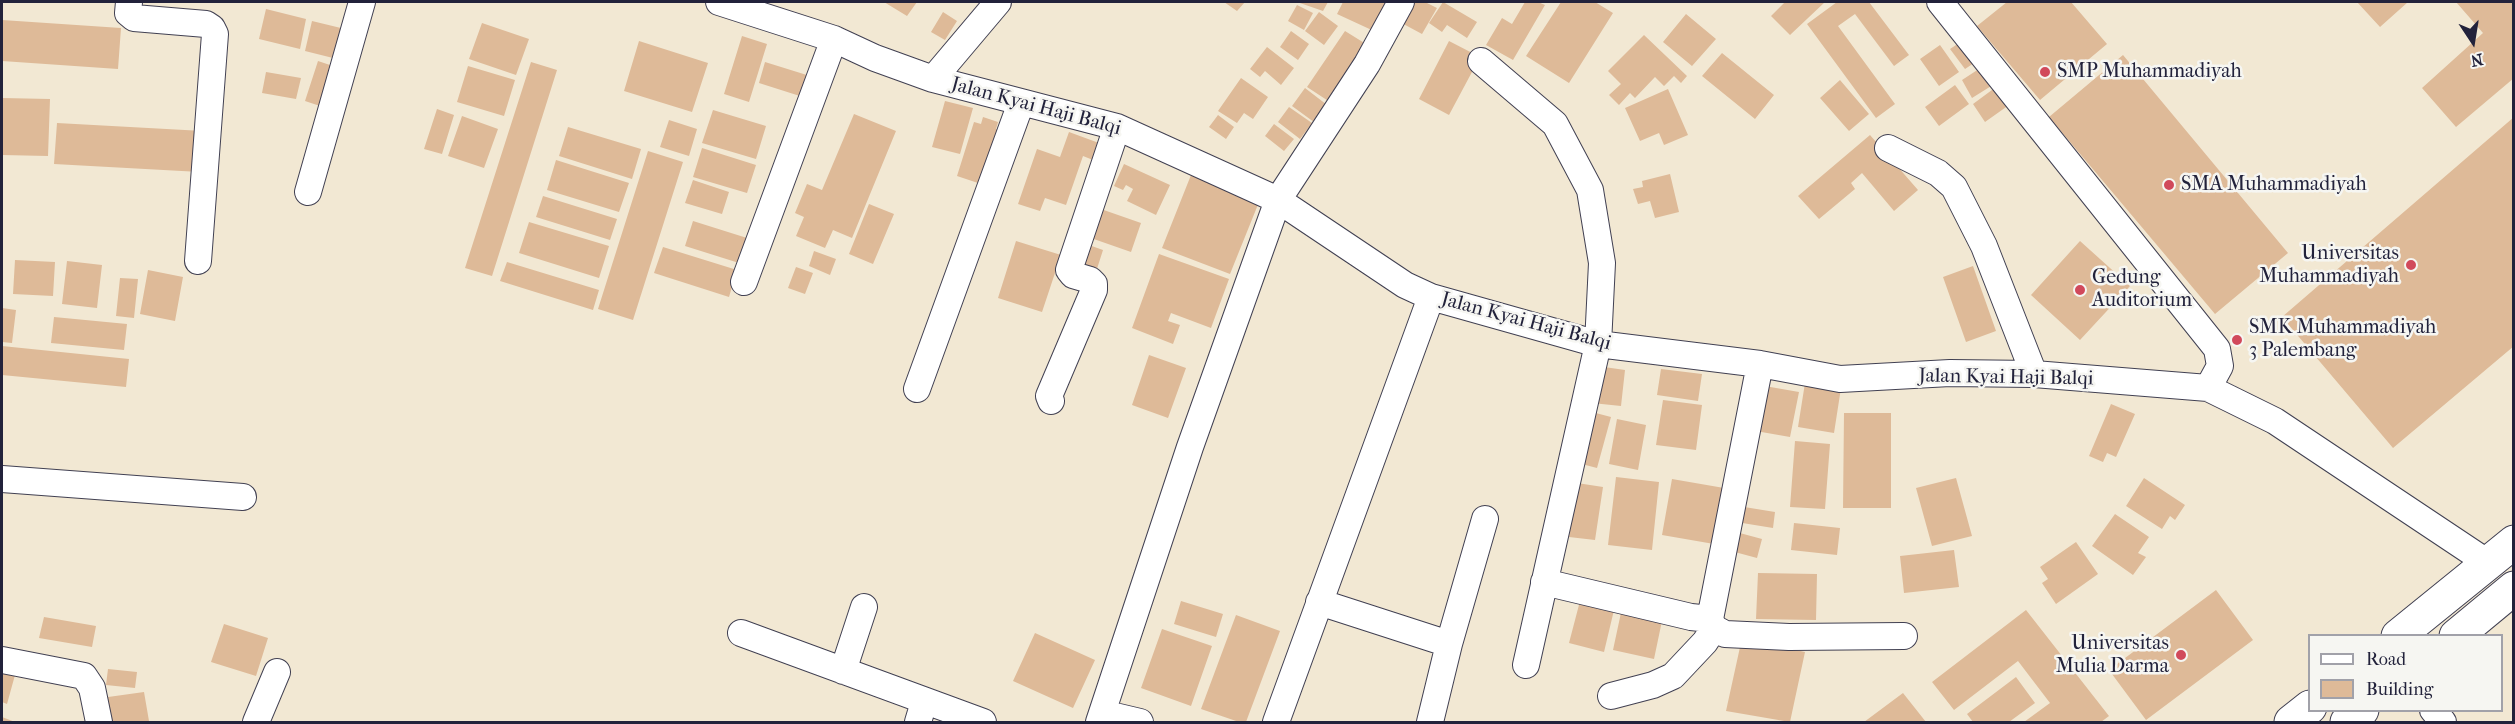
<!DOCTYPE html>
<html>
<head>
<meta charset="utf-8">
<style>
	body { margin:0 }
	#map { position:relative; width:2515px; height:724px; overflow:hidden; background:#f2e8d3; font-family:"IM FELL French Canon",serif }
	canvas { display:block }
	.frame { position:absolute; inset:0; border:3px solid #22223b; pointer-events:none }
	.legend { position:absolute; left:2308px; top:634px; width:195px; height:78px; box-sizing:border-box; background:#f6f6f2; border:2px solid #a1a1a9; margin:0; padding:8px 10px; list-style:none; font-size:18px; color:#22223b }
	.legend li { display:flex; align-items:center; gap:12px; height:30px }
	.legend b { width:30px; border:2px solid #a1a1a9 }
	.north { position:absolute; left:2443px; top:12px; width:60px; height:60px; -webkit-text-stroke:4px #f6f6f2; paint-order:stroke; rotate:168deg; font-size:16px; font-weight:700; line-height:24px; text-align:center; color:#22223b }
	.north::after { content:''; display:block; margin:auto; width:21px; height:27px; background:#22223b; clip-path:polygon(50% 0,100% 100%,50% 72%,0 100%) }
</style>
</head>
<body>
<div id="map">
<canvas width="2515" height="724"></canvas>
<div class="frame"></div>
<ul class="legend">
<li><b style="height:8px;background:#fff"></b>Road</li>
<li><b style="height:16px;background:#deba98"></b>Building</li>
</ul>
<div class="north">N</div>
</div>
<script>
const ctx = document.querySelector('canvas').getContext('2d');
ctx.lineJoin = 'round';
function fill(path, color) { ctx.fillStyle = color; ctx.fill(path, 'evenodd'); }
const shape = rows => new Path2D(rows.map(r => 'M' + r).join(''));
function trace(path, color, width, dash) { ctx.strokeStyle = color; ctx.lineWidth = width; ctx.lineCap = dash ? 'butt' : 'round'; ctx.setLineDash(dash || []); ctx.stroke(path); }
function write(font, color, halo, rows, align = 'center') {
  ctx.font = font + ' "IM FELL French Canon",serif'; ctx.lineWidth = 5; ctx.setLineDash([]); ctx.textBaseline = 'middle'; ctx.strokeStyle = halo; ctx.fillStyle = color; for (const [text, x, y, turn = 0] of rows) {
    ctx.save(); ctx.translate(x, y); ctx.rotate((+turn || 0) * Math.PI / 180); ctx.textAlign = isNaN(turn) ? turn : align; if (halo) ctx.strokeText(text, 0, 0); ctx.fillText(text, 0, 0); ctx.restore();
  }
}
const building = shape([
	[884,2,917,2,907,16],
	[1224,2,1245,2,1237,11],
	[1297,2,1328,2,1323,11],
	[1343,2,1390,2,1376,32,1337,14],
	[1407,2,1425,2,1437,8,1422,34,1396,20],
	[1443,2,1477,22,1467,38,1447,25,1442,32,1429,23],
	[1525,2,1538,2,1545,5,1513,60,1486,45,1502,18,1512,24],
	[1561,2,1595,2,1613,13,1569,83,1526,56],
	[1785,2,1825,2,1790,35,1771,16],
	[1837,2,1869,2,1909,55,1894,66,1855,14,1838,26,1895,104,1876,118,1807,24],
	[2007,2,2071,2,2107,44,2040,100,1977,26],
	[2357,2,2408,2,2380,27],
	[2456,2,2514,2,2514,78,2456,127,2422,88,2483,33],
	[1297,5,1313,13,1304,30,1288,21],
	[266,9,306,19,300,49,259,39],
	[943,12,957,21,945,40,931,32],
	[1319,12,1338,26,1324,45,1305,31],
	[1686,14,1716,39,1692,66,1663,42],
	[2,20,121,28,118,69,2,61],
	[312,21,345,29,337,59,305,51],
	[482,23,529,39,516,75,469,59],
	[1291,31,1309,44,1298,60,1280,47],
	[1345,31,1374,49,1336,106,1307,87],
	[1644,35,1687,76,1681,83,1674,76,1664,86,1655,77,1635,98,1630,93,1619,105,1609,95,1621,84,1608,71],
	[742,36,767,44,749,102,724,94],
	[1965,39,1980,59,1965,69,1950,49],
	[639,41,708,63,692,112,624,91],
	[1449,41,1480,57,1449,115,1419,99],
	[1940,45,1959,72,1939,86,1920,59],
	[1267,47,1294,68,1281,85,1265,71,1260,77,1250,69],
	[1722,53,1774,95,1755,119,1702,76],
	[2123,55,2288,253,2215,314,2049,117],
	[318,61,336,67,323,107,305,101],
	[531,62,557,70,492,276,465,268],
	[765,62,810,76,803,97,759,83],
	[1985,65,1996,83,1972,98,1962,80],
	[468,66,515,80,504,116,457,102],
	[266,72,301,78,296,99,262,93],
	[1241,78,1268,97,1253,119,1244,113,1237,123,1218,111],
	[1840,80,1869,114,1849,131,1820,98],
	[1955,85,1969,104,1939,126,1925,107],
	[1996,87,2009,105,1985,122,1973,104],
	[1305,88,1331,108,1318,125,1292,106],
	[1668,89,1688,135,1664,145,1659,133,1640,141,1625,108],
	[2,98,50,99,48,156,2,155],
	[945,101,973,108,960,154,932,147],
	[1289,107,1312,123,1300,139,1278,122],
	[437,109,454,115,442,154,424,149],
	[713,110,766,126,756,159,702,143],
	[854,114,896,131,852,238,833,230,825,248,796,236,804,217,795,213,807,184,822,190],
	[1218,115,1234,127,1226,139,1209,127],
	[462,116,498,129,484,168,448,156],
	[983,117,998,122,996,129,1004,132,987,186,957,176,974,122,981,124],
	[2514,117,2514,346,2393,448,2282,317],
	[669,120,697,129,689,156,660,147],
	[57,123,203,131,200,172,54,164],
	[1274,124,1294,139,1284,151,1265,136],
	[568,127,641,149,632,179,559,156],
	[1069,132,1099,143,1093,160,1083,156,1066,205,1045,198,1040,211,1018,204,1037,149,1060,157],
	[1870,135,1918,190,1894,211,1862,173,1851,183,1855,189,1819,219,1798,196],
	[702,148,756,165,747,193,693,177],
	[648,151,683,162,633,320,598,309],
	[556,160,629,183,619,212,547,190],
	[1124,164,1170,185,1156,215,1127,201,1133,189,1126,185,1123,190,1114,186],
	[1670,174,1679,212,1655,218,1650,201,1638,204,1633,189,1643,187,1642,181],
	[1191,175,1259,202,1230,274,1162,248],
	[693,180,729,192,722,214,685,203],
	[543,196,617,219,610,240,536,217],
	[869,204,894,214,873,264,849,254],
	[1098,208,1141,223,1131,252,1088,237],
	[693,221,747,238,739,263,685,246],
	[529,222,609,246,599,278,519,253],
	[1016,241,1061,255,1042,312,998,298],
	[2080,241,2130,286,2080,340,2031,295],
	[1086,244,1103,250,1095,275,1078,269],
	[663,247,737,270,729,297,654,273],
	[814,251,836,259,830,275,809,266],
	[1159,254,1229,279,1211,328,1171,313,1168,321,1180,325,1173,344,1132,328],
	[15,260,55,262,53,296,13,294],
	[67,261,102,265,97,308,62,304],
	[507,262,599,290,593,310,500,281],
	[1973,266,1996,331,1966,342,1943,277],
	[796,267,813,273,805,294,788,288],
	[148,270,183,277,175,321,140,314],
	[120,278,138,279,134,318,116,316],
	[2,308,16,310,12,343,2,342],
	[54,317,127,324,124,350,51,343],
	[2,346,129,359,126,387,2,375],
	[1149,355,1186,368,1168,418,1132,405],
	[1597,366,1625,370,1621,406,1592,403],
	[1661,369,1702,374,1698,401,1657,395],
	[1805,383,1841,388,1834,433,1798,427],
	[1759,385,1799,392,1790,437,1750,430],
	[1663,400,1702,405,1696,450,1656,445],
	[2111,404,2135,414,2116,457,2107,453,2103,462,2089,456],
	[1588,411,1611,417,1597,468,1574,462],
	[1844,413,1891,413,1891,508,1843,508],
	[1617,419,1646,425,1638,470,1609,464],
	[1795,441,1830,444,1825,509,1790,507],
	[1616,477,1659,482,1652,550,1608,545],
	[1956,478,1972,536,1932,546,1916,488],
	[2144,478,2185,505,2175,520,2170,516,2162,529,2126,506],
	[1672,479,1724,488,1714,544,1662,535],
	[1577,483,1603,487,1595,540,1569,537],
	[1732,505,1775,512,1773,528,1730,521],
	[2115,514,2149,537,2138,553,2146,557,2133,575,2092,546],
	[1794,523,1840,528,1837,555,1791,550],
	[1736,532,1762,539,1757,558,1731,551],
	[2076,542,2098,574,2056,604,2042,583,2048,579,2040,567],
	[1954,550,1959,587,1904,593,1900,556],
	[1758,573,1817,574,1816,620,1756,619],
	[2216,590,2253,640,2146,720,2109,670],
	[1181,601,1223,614,1216,637,1174,624],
	[1580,601,1614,610,1604,652,1569,643],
	[1622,608,1663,616,1654,659,1613,650],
	[2026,610,2109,716,2101,722,2024,722,2050,703,2018,661,1954,710,1932,682],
	[1236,615,1280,631,1246,722,1239,722,1201,709],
	[44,617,96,626,92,647,39,638],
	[224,624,268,638,256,676,211,662],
	[1162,629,1212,646,1191,706,1141,688],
	[1035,633,1095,660,1073,708,1013,681],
	[1742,638,1805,652,1790,722,1726,711],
	[108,669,137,672,135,688,106,685],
	[2,671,15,675,7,704,2,702],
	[2016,677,2035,703,2009,722,1973,722,1967,714],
	[144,692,149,721,105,722,101,698],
	[1903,693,1926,722,1864,722],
	[2,717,15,722,2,722]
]);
const minor = shape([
	[129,2,128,13,134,18,206,24,212,28,215,34,198,261],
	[719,2,834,39,875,58,933,79,1117,127,1278,200,1405,285,1431,297,1598,344,1760,364,1840,379,1950,373,2034,374,2208,388,2275,421,2488,563],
	[1940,2,2217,349,2220,366,2208,388],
	[1481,61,1555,124,1590,190,1602,263,1598,344,1526,665],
	[933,79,998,2],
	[1888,148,1938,173,1954,187,1984,246,2034,374],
	[308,192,362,2],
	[744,282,834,39],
	[917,389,1021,103],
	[1051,401,1049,396,1094,290,1094,284,1090,280,1073,275,1069,270,1117,127],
	[2,479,243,497],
	[1544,582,1691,617,1710,619,1760,364],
	[1319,602,1449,644,1430,722],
	[1710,619,1714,628,1725,634,1789,637,1904,636],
	[741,633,983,722],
	[1449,644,1485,519],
	[2,660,84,676,92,688,99,722],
	[843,671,864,607],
	[1611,696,1653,685,1673,676,1705,642,1714,628],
	[2433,710,2443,722],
	[1102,713,1140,722],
	[256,722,277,672],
	[918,722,924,702],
	[1099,722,1190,447,1278,200,1367,64,1401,2],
	[1276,722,1431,297]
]);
const trunk = shape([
	[2398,636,2514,542],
	[2456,636,2514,588],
	[2291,722,2310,707],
	[2347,722,2362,710]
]);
const markers = [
	[2045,72,6,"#d1495b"],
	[2169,185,6,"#d1495b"],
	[2411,265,6,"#d1495b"],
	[2080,290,6,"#d1495b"],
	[2237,340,6,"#d1495b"],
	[2181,655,6,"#d1495b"]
];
const poiNames = [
	["SMP Muhammadiyah",2057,72],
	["SMA Muhammadiyah",2181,185],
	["Universitas",2399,254,"right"],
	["Muhammadiyah",2399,277,"right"],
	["Gedung",2092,278],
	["Auditorium",2092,301],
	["SMK Muhammadiyah",2249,328],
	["3 Palembang",2249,351],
	["Universitas",2169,644,"right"],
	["Mulia Darma",2169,667,"right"]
];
const streetNames = [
	["Jalan Kyai Haji Balqi",1036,107,15],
	["Jalan Kyai Haji Balqi",1526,322,15],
	["Jalan Kyai Haji Balqi",2006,378,1]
];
fill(building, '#deba98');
trace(minor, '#414052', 28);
trace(trunk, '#414052', 35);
trace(minor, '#fff', 26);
trace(trunk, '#fff', 33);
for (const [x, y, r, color] of markers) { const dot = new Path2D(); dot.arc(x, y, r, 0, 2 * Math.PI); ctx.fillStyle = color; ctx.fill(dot); trace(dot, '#f6f6f2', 2); }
write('20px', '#22223b', '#f6f6f2', poiNames, 'left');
write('20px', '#22223b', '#f6f6f2', streetNames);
</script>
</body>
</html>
